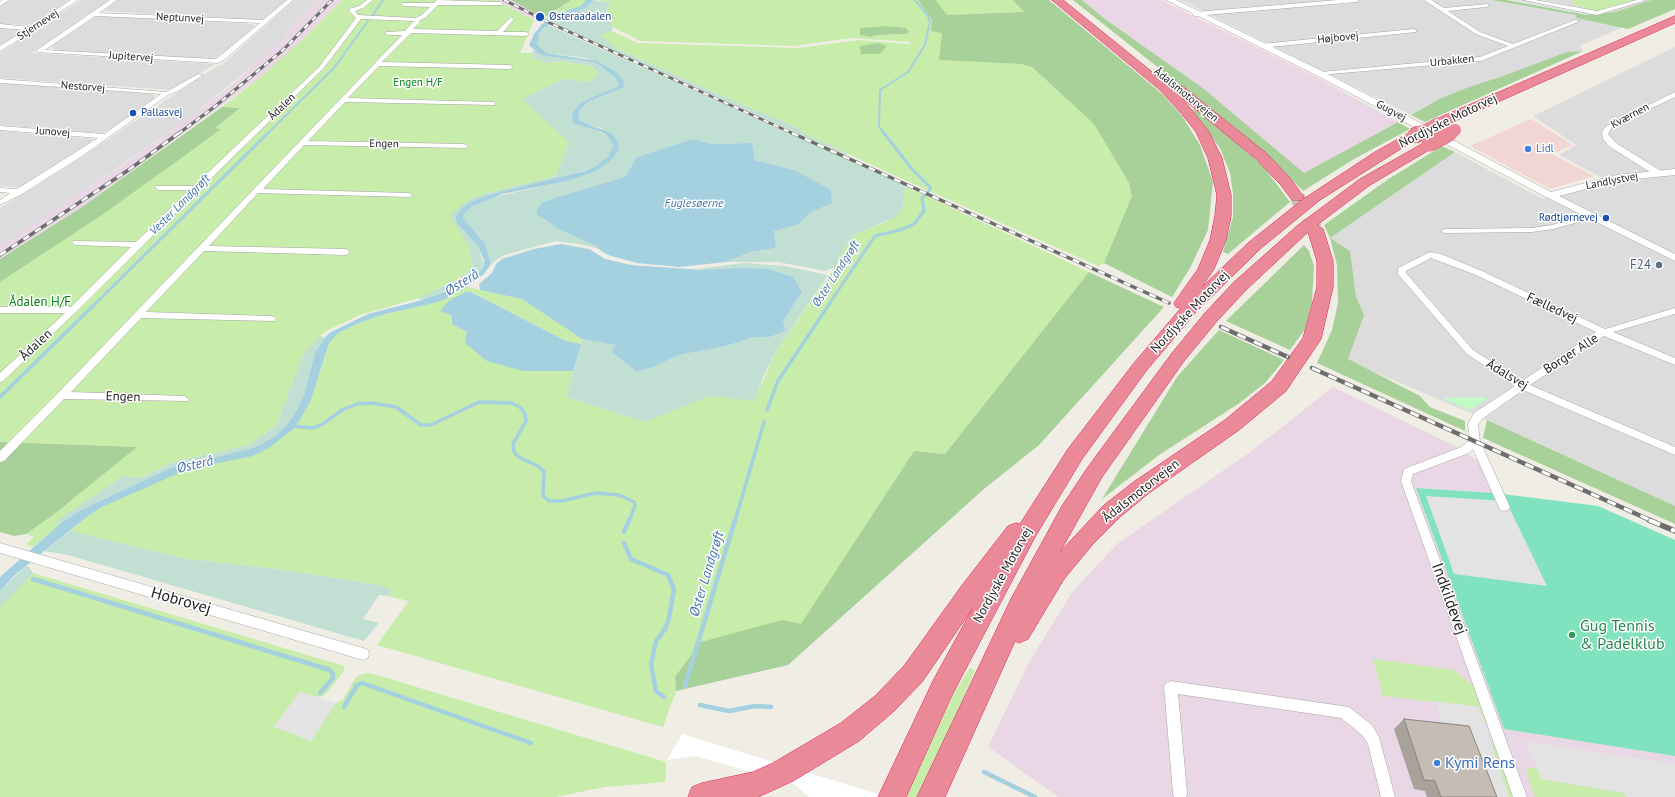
<!DOCTYPE html>
<html>
<head>
<meta charset="utf-8">
<style>
	body { margin:0 }
	canvas { display:block; background:#f0ede5 }
</style>
</head>
<body>
<canvas width="1675" height="797"></canvas>
<script>
const ctx = document.querySelector('canvas').getContext('2d');
ctx.lineJoin = 'round';
function fill(path, color) { ctx.fillStyle = color; ctx.fill(path, 'evenodd'); }
const shape = rows => new Path2D(rows.map(r => 'M' + r).join(''));
function trace(path, color, width, dash) { ctx.strokeStyle = color; ctx.lineWidth = width; ctx.lineCap = dash ? 'butt' : 'round'; ctx.setLineDash(dash || []); ctx.stroke(path); }
function write(font, color, halo, rows, align = 'center') {
  ctx.font = font + ' "PT Sans",sans-serif'; ctx.lineWidth = 3; ctx.setLineDash([]); ctx.textBaseline = 'middle'; ctx.strokeStyle = halo; ctx.fillStyle = color; for (const [text, x, y, turn = 0] of rows) {
    ctx.save(); ctx.translate(x, y); ctx.rotate((+turn || 0) * Math.PI / 180); ctx.textAlign = isNaN(turn) ? turn : align; if (halo) ctx.strokeText(text, 0, 0); ctx.fillText(text, 0, 0); ctx.restore();
  }
}
const residential = shape([
	[10,0,69,0,33,25,0,24,0,7],
	[81,0,109,0,32,53,215,64,173,90,0,78,0,53],
	[118,0,285,0,286,1,266,18,256,20,104,11],
	[294,0,319,0,284,34,289,35,271,51,185,121,37,223,0,246,0,208,64,169,205,74,219,65,222,65],
	[1181,0,1492,0,1576,15,1576,18,1623,27,1580,46,1583,51,1567,52,1503,76,1469,87,1441,98,1411,115],
	[1542,0,1651,0,1615,12,1588,15,1588,8],
	[103,16,253,24,255,26,222,56,208,59,54,50,52,46,93,18],
	[0,29,20,30,21,33,0,45],
	[1675,47,1675,506,1487,420,1346,360,1361,313,1330,238,1455,152,1543,199,1612,183,1559,155,1576,145,1533,116],
	[0,83,153,94,155,99,107,131,100,133,0,125],
	[0,131,92,139,92,141,23,186,16,187,0,186]
]);
const commercial = shape([
	[1531,119,1573,145,1552,154,1594,176,1550,189,1470,146]
]);
const industrial = shape([
	[319,0,342,0,304,38,262,76,82,207,0,259,0,246,124,164,185,121,234,83,288,35,284,34],
	[496,0,511,0,544,18,537,21],
	[1082,0,1161,0,1312,75,1398,122,1304,173,1204,89,1105,19],
	[1333,387,1453,445,1479,461,1494,493,1416,488,1504,729,1675,756,1675,797,1058,797,988,747,1028,664,1073,591,1117,544,1253,450]
]);
const grass = shape([
	[342,0,496,0,534,20,520,53,531,53,533,58,549,63,560,61,591,66,600,74,589,82,563,79,522,99,569,142,556,176,488,193,451,215,469,246,473,267,459,279,419,298,360,315,328,330,320,336,303,355,277,424,250,445,174,462,140,478,124,476,54,523,61,523,33,547,26,545,34,537,26,534,53,515,136,447,0,442,0,282,102,215,220,130,214,129,240,108,222,107,262,76,304,38],
	[571,0,586,0,582,6,560,13,548,20,544,18],
	[598,0,918,0,942,33,940,60,1021,64,1032,67,1094,124,1129,183,1132,196,1104,263,1098,266,889,173,804,133,796,127,745,106,617,49,599,35,612,31,638,43,798,48,859,40,909,44,911,42,851,38,794,46,641,41,613,27,605,15,611,3],
	[887,26,906,28,905,34,877,35,860,28],
	[936,0,1013,0,1024,12,947,15],
	[1574,0,1640,0,1604,11,1593,12,1574,6],
	[905,186,1089,272,945,454,914,451,801,625,782,620,675,677,676,691,663,727,377,645,409,601,388,596,392,590,380,585,291,571,182,558,70,531,88,516,102,507,170,475,292,430,311,400,329,343,338,333,359,323,385,314,430,304,446,299,467,287,522,299,582,339,581,344,566,341,472,292,449,314,452,317,452,324,467,332,523,371,573,371,566,397,645,422,710,395,754,400,778,348,835,267,848,242,856,234,888,221,903,206],
	[33,573,344,666,344,671,325,695,317,697,299,692,311,741,336,703,343,699,356,677,362,674,370,673,666,762,665,782,605,787,555,797,0,797,0,607],
	[1373,659,1454,670,1478,689,1488,724,1484,722,1479,707,1383,696],
	[970,668,975,671,919,797,906,797,955,691],
	[1493,743,1495,743,1514,797,1509,797,1492,747],
	[1530,767,1537,768,1541,779,1624,793,1626,797,1535,797,1526,771]
]);
const forest = shape([
	[511,0,571,0,544,18],
	[918,0,936,0,947,15,1024,12,1013,0,1049,0,1161,93,1182,116,1200,145,1213,182,1208,230,1190,268,1172,297,1104,263,1132,196,1129,183,1094,124,1032,67,1021,64,939,60,942,33,931,31,932,20],
	[1073,0,1082,0,1105,19,1204,89,1304,173,1398,122,1410,129,1354,159,1303,191,1272,160,1232,126],
	[1492,0,1507,0,1588,15,1615,12,1651,0,1675,0,1675,9,1628,29,1576,18,1576,15],
	[887,26,906,28,909,32,905,34,877,35,871,37,860,35,860,28],
	[878,43,887,46,880,54,861,54,860,46],
	[1583,51,1425,122,1411,115,1441,98,1469,87,1503,76,1567,52],
	[222,107,240,108,215,128,221,129,187,154,102,215,0,282,0,259,82,207],
	[1197,109,1263,166,1290,202,1228,254,1223,252,1233,217,1233,194,1230,173,1220,148,1192,110],
	[1442,146,1455,152,1330,238,1350,251,1356,297,1364,315,1348,359,1420,396,1430,407,1465,421,1465,431,1317,363,1332,330,1338,303,1337,265,1330,238,1324,225,1387,180],
	[1304,245,1309,251,1314,266,1312,302,1305,329,1290,350,1226,321],
	[1089,272,1164,307,1039,445,984,489,788,665,676,691,675,677,701,642,782,620,801,624,914,451,945,454],
	[1219,330,1284,360,1265,383,1238,404,1159,455,1102,499,1177,377],
	[1487,420,1675,506,1675,524,1483,438],
	[0,442,137,447,53,515,26,534,14,536,0,532]
]);
const wetland = shape([
	[593,0,611,3,605,15,613,27,612,31,599,35,617,49,745,106,796,127,804,133,848,154,846,155,552,23,566,15,586,8],
	[548,25,905,186,903,206,898,216,856,234,848,242,835,267,825,271,778,262,726,262,750,252,776,248,774,231,797,225,813,211,794,170,755,160,752,143,712,144,693,139,637,157,625,177,542,203,544,220,596,246,597,248,579,244,556,241,504,255,491,264,485,243,478,234,468,225,463,218,465,213,473,206,493,197,568,181,594,172,619,146,603,129,580,121,578,117,580,110,588,102,624,87,616,72,586,58,546,53,540,49,536,41,539,34],
	[534,50,545,56,594,62,615,77,619,84,618,86,582,102,572,117,608,136,612,141,612,151,608,157,594,167,559,179,488,195,469,203,460,210,456,216,456,222,478,246,484,266,478,274,454,289,422,300,419,298,459,279,473,267,469,246,450,215,470,199,488,193,556,176,569,142,522,99,563,79,589,82,600,74,591,66,560,61,549,63,533,58,531,53],
	[744,263,785,266,828,275,778,348,763,377,754,401,710,396,645,422,566,397,582,339,616,345,651,368,679,355,726,346,754,337,769,337,783,321,802,292,697,269],
	[320,336,325,338,315,353,304,395,296,412,286,426,275,436,264,443,251,449,173,467,81,510,61,523,53,523,124,476,140,478,174,462,250,445,277,424,303,355],
	[70,531,182,558,291,571,380,585,392,590,388,596,379,595,363,619,379,623,364,641,68,555,44,551],
	[26,566,29,567,33,573,0,607,0,591]
]);
const park = shape([
	[1484,397,1487,399,1472,409,1467,409,1442,398]
]);
const pitch = shape([
	[1416,488,1494,493,1598,506,1675,540,1675,756,1504,729]
]);
const parking = shape([
	[1507,0,1542,0,1588,8,1588,15],
	[1426,496,1506,501,1547,586,1454,574],
	[299,692,336,703,311,741,274,727],
	[1435,701,1479,707,1509,797,1482,797,1446,735],
	[1526,741,1675,764,1675,797,1627,797,1624,793,1541,779]
]);
const water = shape([
	[586,0,593,0,586,8,566,15,544,28,539,34,537,44,546,53,597,61,616,72,623,80,624,87,588,102,580,110,578,117,580,121,611,133,616,139,619,147,616,154,609,162,594,172,568,181,502,194,473,206,465,213,463,218,485,243,491,264,484,274,467,287,446,299,430,304,385,314,359,323,338,333,329,343,311,400,299,421,292,430,269,448,253,456,188,469,102,507,88,516,44,551,15,575,0,591,0,577,61,523,81,510,173,467,251,449,264,443,275,436,286,426,296,412,304,395,315,353,327,335,333,331,368,314,422,300,454,289,478,274,484,266,484,260,478,246,456,222,456,216,460,210,469,203,488,195,585,171,594,167,608,157,613,146,608,136,602,132,573,123,572,117,573,112,582,102,618,86,619,84,615,77,594,62,545,56,538,53,529,45,534,34,542,24,560,13,581,6],
	[693,139,712,144,752,143,755,160,794,170,831,190,832,203,813,211,797,225,774,231,776,248,750,252,726,262,679,267,637,263,608,255,597,248,596,246,559,229,536,214,538,208,542,203,552,199,625,177,637,157],
	[561,244,589,249,605,259,631,265,702,270,740,268,768,269,793,277,802,292,783,321,785,331,769,337,754,337,726,346,679,355,651,368,636,371,612,352,616,345,582,339,522,299,480,290,479,284,492,273,496,264,502,259,534,249],
	[466,292,471,292,566,341,581,344,573,371,523,371,487,361,465,343,467,332,452,324,452,317,449,314,440,311,450,300]
]);
const pier = shape([
	[682,734,812,774,888,797,809,797,794,784,695,756,667,760]
]);
const streamFar3 = shape([
	[372,16,383,0],
	[267,134,334,68,368,21],
	[885,134,879,127,880,90,908,72,925,45,930,22,928,16,915,0]
]);
const streamFar2 = shape([
	[95,304,268,133],
	[829,304,875,236,900,230,914,224,924,211,922,198,930,190,930,187,912,169,884,133]
]);
const streamFar1 = shape([
	[0,397,96,303],
	[767,410,778,381,830,303],
	[291,426,313,428,323,424,342,410,357,404,373,403,396,407,421,425,431,425,479,402,512,403,521,408,525,414,526,421,513,444,514,452,520,458,538,466,544,471,543,496,549,501,561,501,596,493,619,495,634,502,635,506,629,521],
	[735,521,764,422]
]);
const stream = shape([
	[624,532,629,520],
	[624,543,631,559,668,575,674,589,669,618,665,629,656,641,651,664,656,691,664,697],
	[33,579,330,670,333,674,333,678,320,693],
	[685,686,735,520],
	[700,705,729,711,755,706,771,707],
	[344,707,357,685,362,683,531,743],
	[984,772,1035,797]
]);
const motorwayTunnel = shape([
	[1297,197,1315,229]
]);
const minor = shape([
	[2,0,9,0,0,6,0,2,2,0],
	[71,0,78,0,35,28,35,30,0,51,0,46,25,30,0,28,0,24,30,27,71,0],
	[110,0,117,0,99,13,263,20,287,0,293,0,224,60,217,63,37,52,37,50,110,0],
	[95,16,260,23,216,59,45,50,95,16],
	[367,0,373,0,363,8,355,11,358,15,415,18,422,15,430,7,404,6,401,4,402,3,434,3,437,0,500,2,503,4,502,5,438,5,426,17,419,21,420,22,413,29,497,31,511,17,514,19,503,32,526,32,529,34,526,36,411,33,382,62,510,65,513,67,510,69,379,66,348,98,493,102,495,103,495,105,345,102,308,141,464,144,468,146,467,148,304,145,263,189,409,193,413,195,409,197,258,193,209,246,346,249,350,252,346,255,204,251,146,312,271,316,274,317,276,319,274,321,141,318,71,392,184,396,189,399,188,401,64,399,4,461,0,462,0,451,58,393,402,35,388,35,386,34,386,32,405,31,414,21,361,19,323,69,199,190,76,312,3,381,0,382,0,373,65,313,0,313,0,307,71,307,131,247,76,245,72,243,73,241,136,242,189,190,159,190,155,188,156,186,194,186,319,67,356,18,349,11,349,9,359,6,367,0],
	[1338,0,1360,0,1357,2,1195,16,1192,14,1195,12,1338,0],
	[1424,0,1431,0,1444,8,1488,4,1488,6,1486,7,1448,11,1480,32,1513,44,1575,20,1580,21,1481,61,1319,75,1319,73,1321,72,1480,57,1508,46,1476,34,1424,0],
	[1523,0,1535,0,1597,11,1637,0,1646,0,1597,15,1523,0],
	[1414,29,1416,30,1416,32,1261,48,1258,46,1261,44,1414,29],
	[198,74,203,75,178,91,168,95,82,156,22,194,0,205,0,200,10,193,0,192,0,188,17,189,98,138,0,130,0,126,104,134,161,94,0,83,0,79,166,92,198,74],
	[1675,92,1675,97,1612,127,1608,134,1616,143,1661,171,1661,175,1655,175,1610,147,1603,139,1602,134,1603,130,1608,125,1675,92],
	[1590,214,1594,216,1593,218,1553,229,1532,232,1445,233,1441,231,1445,229,1532,228,1552,225,1590,214],
	[1430,252,1441,254,1482,271,1605,329,1675,308,1675,314,1613,332,1675,358,1675,365,1604,336,1530,385,1675,447,1675,455,1523,390,1482,419,1478,424,1480,441,1510,507,1508,510,1504,511,1500,510,1473,449,1469,453,1413,474,1411,481,1527,797,1513,797,1401,481,1404,469,1461,447,1470,440,1468,424,1474,413,1515,386,1467,354,1398,274,1398,268,1430,252],
	[1431,258,1476,275,1596,332,1522,381,1473,350,1406,273,1406,271,1431,258],
	[0,543,363,648,368,650,369,654,368,658,363,660,0,553,0,543],
	[1171,681,1349,707,1372,725,1379,737,1395,797,1381,797,1368,744,1362,735,1341,718,1178,694,1187,793,1186,797,1174,797,1173,793,1164,687,1166,683,1171,681]
]);
const tertiary = shape([
	[1166,0,1176,0,1324,72,1551,192,1617,175,1675,169,1675,175,1617,181,1559,196,1675,254,1675,261,1546,197,1318,76,1166,0]
]);
const motorway = shape([
	[1052,0,1063,0,1172,88,1178,85,1182,86,1266,153,1290,178,1304,197,1302,200,1375,152,1409,133,1419,133,1421,136,1320,200,1260,249,1196,312,1146,371,1082,459,1035,537,952,695,906,797,878,797,934,679,974,606,922,682,893,712,859,741,793,781,758,797,688,797,692,787,702,783,753,772,773,763,841,723,875,696,904,666,963,584,1008,526,1016,523,1020,524,1068,449,1134,363,1181,308,1176,307,1174,303,1198,269,1210,240,1215,216,1217,195,1208,158,1196,132,1181,113,1160,90,1052,0],
	[1182,98,1256,159,1280,184,1292,200,1302,200,1248,243,1201,288,1214,269,1226,240,1231,216,1231,195,1222,158,1209,132,1182,98],
	[1675,16,1675,23,1444,126,1439,127,1432,123,1434,120,1675,16],
	[1429,140,1434,141,1436,144,1434,147,1370,185,1317,225,1323,229,1333,261,1333,287,1321,339,1286,391,1239,430,1149,493,1120,517,1093,544,1064,579,1028,639,1019,643,1015,641,945,797,917,797,1011,599,1062,506,1088,467,1172,353,1205,313,1234,282,1297,226,1360,179,1429,140],
	[1308,232,1317,261,1317,287,1303,338,1272,381,1225,420,1135,481,1104,505,1060,552,1102,477,1184,361,1217,321,1246,290,1308,232]
]);
const railFar3 = shape([
	[504,0,552,24,794,134],
	[178,134,213,108,283,50,332,0]
]);
const railFar2 = shape([
	[792,133,1169,303],
	[0,255,130,169,179,133]
]);
const railFar1 = shape([
	[1221,327,1288,357],
	[1312,368,1652,521]
]);
const rail = shape([
	[1649,520,1675,531]
]);
const motorwayBridgeFar1 = shape([
	[1419,134,1439,123],
	[1448,134,1455,130]
]);
const motorwayBridge = shape([
	[1414,136,1420,133],
	[1429,144,1450,133]
]);
const wall = shape([
	[1404,719,1497,797,1427,797,1425,791,1414,789,1394,729]
]);
const building = shape([
	[1404,719,1469,726,1497,797,1441,797,1435,781,1424,780,1404,719]
]);
const markers = [
	[540,17,5,"#1a4fb4"],
	[133,113,4,"#1a4fb4"],
	[1528,149,4,"#3f7fe0"],
	[1606,218,4,"#1a4fb4"],
	[1659,265,4,"#5c6f8a"],
	[1572,635,4,"#2e9e5b"],
	[1437,763,4,"#3f7fe0"]
];
const farTransitnames = [
	["Østeraadalen",549,17],
	["Pallasvej",141,113],
	["Rødtjørnevej",1598,218,"right"]
];
const farStreetnames = [
	["Neptunvej",180,18,3],
	["Stjernevej",38,25,-33],
	["Højbovej",1338,38,-6],
	["Jupitervej",131,57,4],
	["Urbakken",1452,61,-6],
	["Nestorvej",83,87,4],
	["Ådalsmotorvejen",1186,95,39],
	["Ådalen",282,107,-44],
	["Gugvej",1391,111,28],
	["Kværnen",1630,116,-28],
	["Junovej",53,132,4],
	["Engen",384,144,1],
	["Landlystvej",1612,181,-11]
];
const farParknames = [
	["Engen H/F",418,83]
];
const farShopnames = [
	["Lidl",1536,149]
];
const farWaternames = [
	["Fuglesøerne",694,204],
	["Vester Landgrøft",180,205,-45],
	["Øster Landgrøft",836,274,-57]
];
const streetNames = [
	["Nordjyske Motorvej",1448,121,-26],
	["Fælledvej",1552,308,25],
	["Nordjyske Motorvej",1190,312,-47],
	["Ådalen",36,345,-43],
	["Borger Alle",1571,354,-33],
	["Ådalsvej",1507,375,31],
	["Engen",123,397,2],
	["Ådalsmotorvejen",1141,491,-38],
	["Nordjyske Motorvej",1003,575,-61]
];
const serviceNames = [
	["F24",1651,265]
];
const parkNames = [
	["Ådalen H/F",40,302]
];
const waterNames = [
	["Østerå",462,283,-32],
	["Østerå",195,465,-13],
	["Øster Landgrøft",707,574,-73]
];
const nearStreetnames = [
	["Indkildevej",1449,599,70],
	["Hobrovej",181,601,16]
];
const nearLeisurenames = [
	["Gug Tennis",1580,626],
	["& Padelklub",1580,644]
];
const nearShopnames = [
	["Kymi Rens",1445,763]
];
fill(residential, '#dddcdc');
fill(commercial, '#f2d6d4');
fill(industrial, '#ead7e6');
fill(grass, '#c8eca9');
fill(forest, '#a7d198');
fill(wetland, '#c1dfd2');
fill(park, '#c1fcc7');
fill(pitch, '#80e2bf');
fill(parking, '#e3e3e3');
fill(water, '#a4d0e0');
fill(pier, '#fff');
trace(streamFar3, '#a4d0e0', 2);
trace(streamFar2, '#a4d0e0', 3);
trace(streamFar1, '#a4d0e0', 3.5);
trace(stream, '#a4d0e0', 4.5);
trace(motorwayTunnel, '#c6c4bd', 15, [15, 8]);
trace(minor, '#a6a6a6', 1);
trace(tertiary, '#a6a6a6', 1);
trace(motorway, '#e21e5b', 1);
fill(minor, '#fff');
fill(tertiary, '#fff');
fill(motorway, '#ea8a99');
trace(railFar3, '#6d6d6d', 3);
trace(railFar2, '#6d6d6d', 3.5);
trace(railFar1, '#6d6d6d', 4.5);
trace(rail, '#6d6d6d', 5.5);
trace(railFar3, '#fff', 2, [5.5]);
trace(railFar2, '#fff', 2.5, [7]);
trace(railFar1, '#fff', 3, [9]);
trace(rail, '#fff', 4, [12]);
trace(motorwayBridgeFar1, '#e21e5b', 12, []);
trace(motorwayBridge, '#e21e5b', 16, []);
trace(motorwayBridgeFar1, '#ea8a99', 12);
trace(motorwayBridge, '#ea8a99', 15);
fill(wall, '#a9a29b');
fill(building, '#c5bcb4');
trace(building, '#8a847e', 1);
for (const [x, y, r, color] of markers) { const dot = new Path2D(); dot.arc(x, y, r, 0, 2 * Math.PI); ctx.fillStyle = color; ctx.fill(dot); trace(dot, '#fff', 1.5); }
write('11px', '#164399', '#fff', farTransitnames, 'left');
write('11px', '#1f1f1f', '#fff', farStreetnames);
write('11px', '#078315', '#fff', farParknames);
write('11px', '#366cbe', '#fff', farShopnames, 'left');
write('italic 12px', '#4475ab', '#fff', farWaternames);
write('13px', '#1f1f1f', '#fff', streetNames);
write('13px', '#4e5e75', '#fff', serviceNames, 'right');
write('13px', '#078315', '#fff', parkNames);
write('italic 14px', '#4475ab', '#fff', waterNames);
write('16px', '#1f1f1f', '#fff', nearStreetnames);
write('16px', '#27864d', '#fff', nearLeisurenames, 'left');
write('16px', '#366cbe', '#fff', nearShopnames, 'left');
</script>
</body>
</html>
